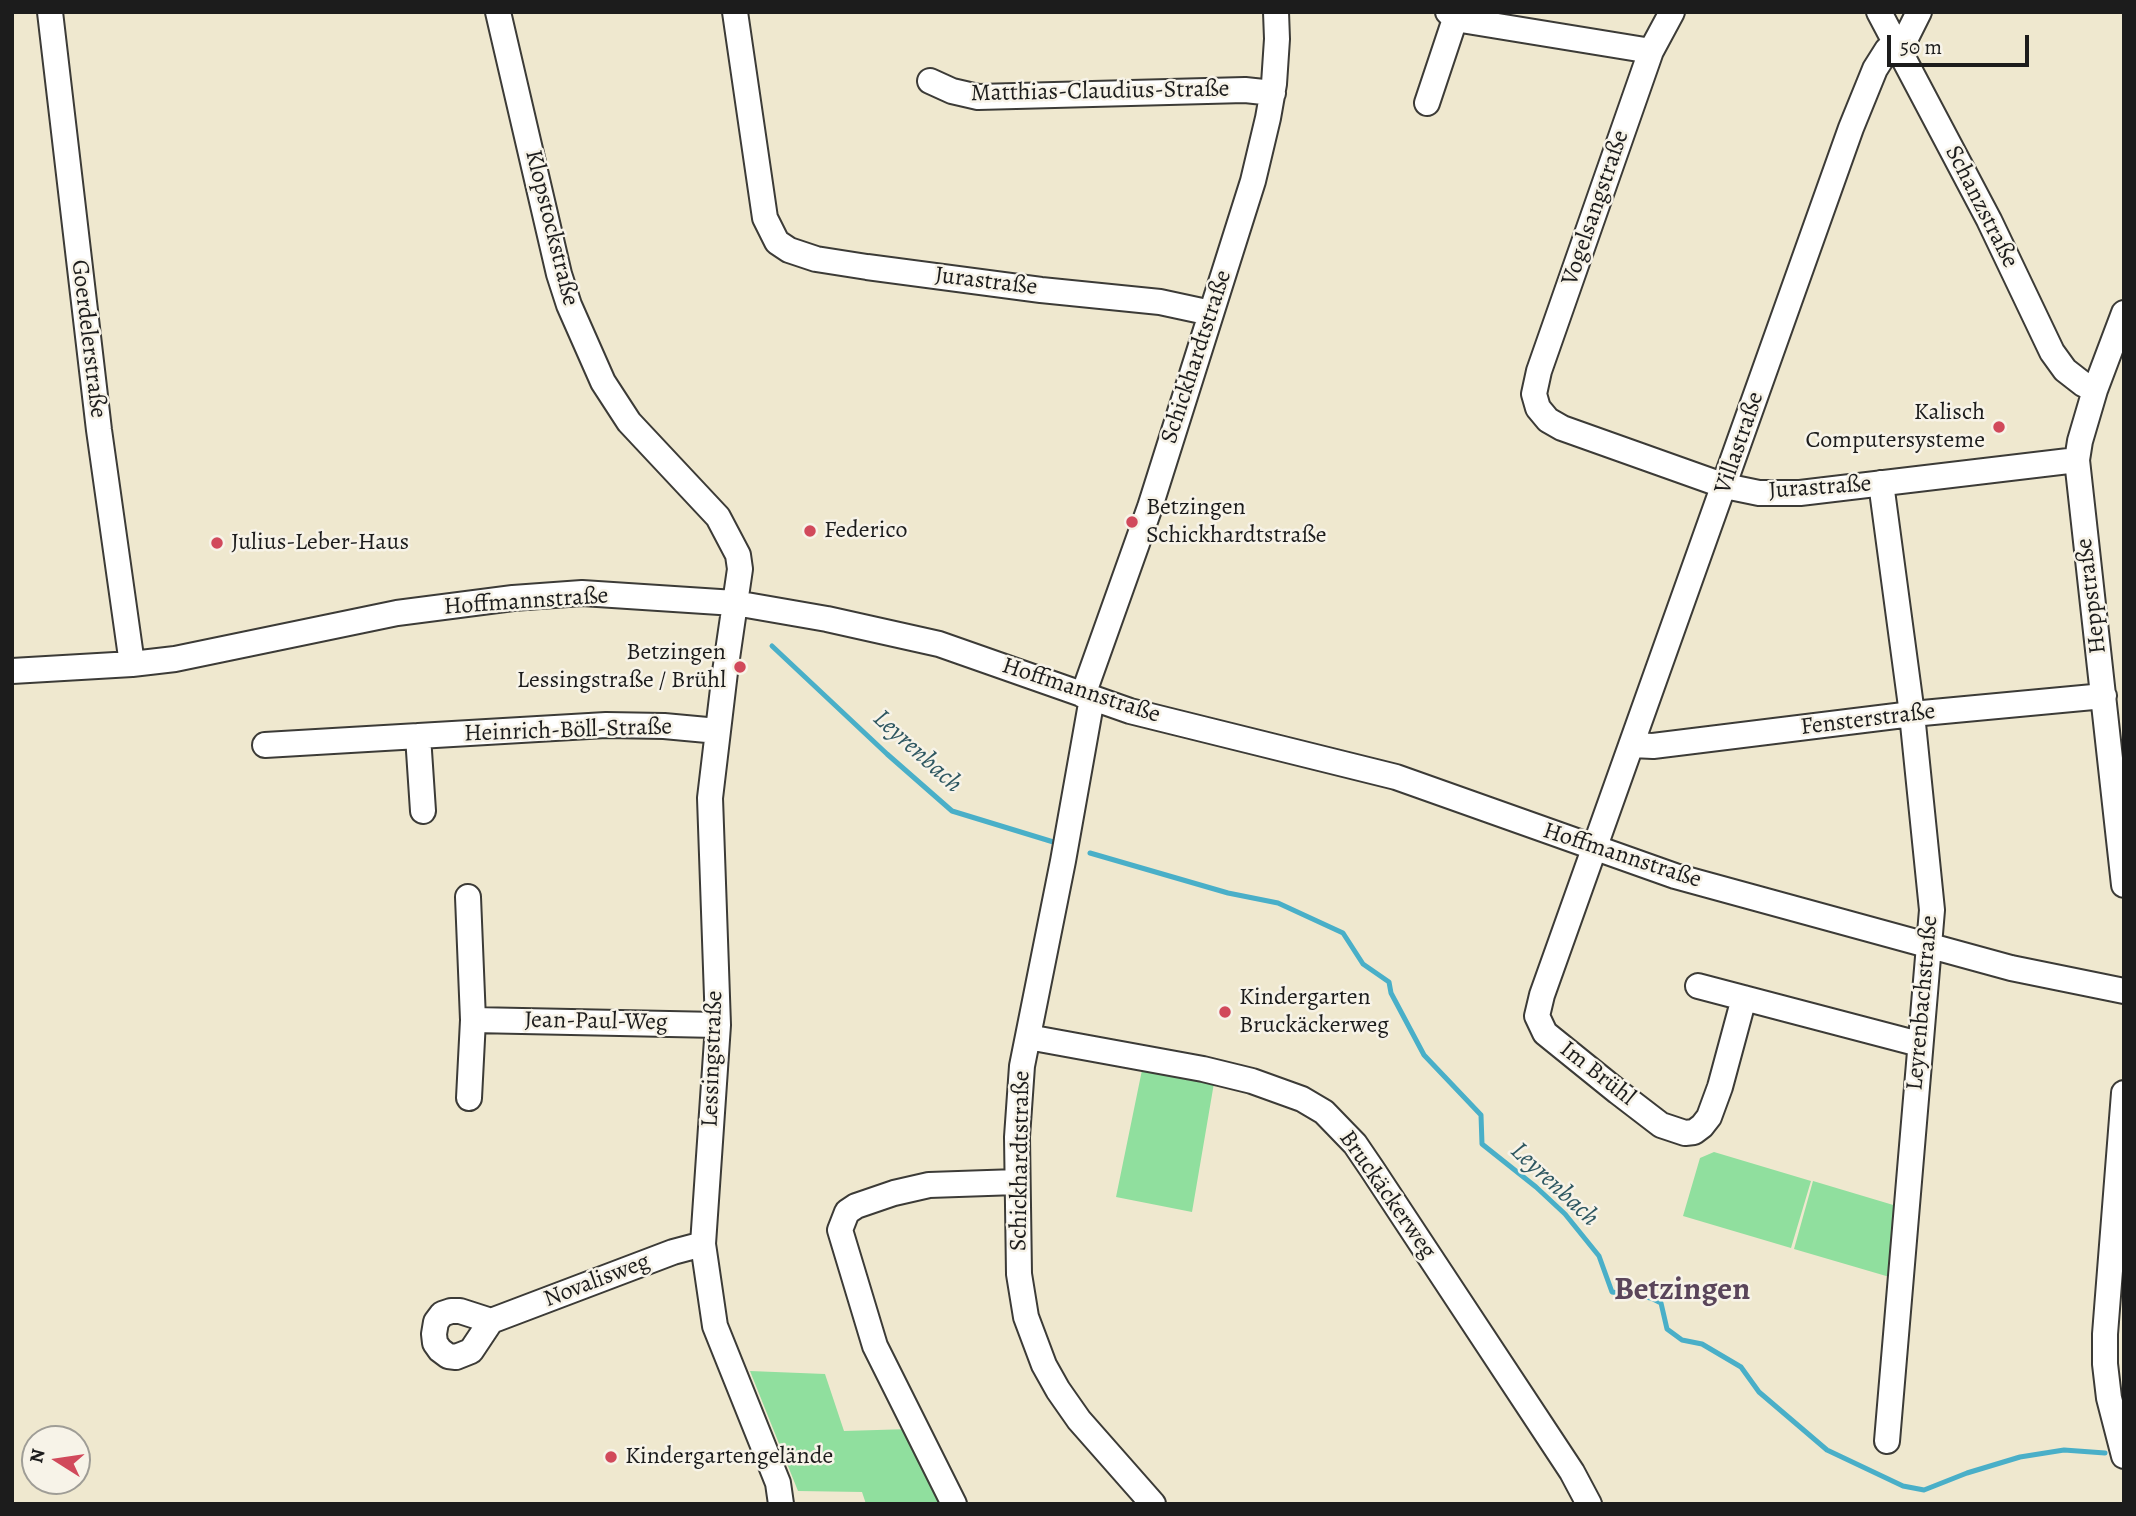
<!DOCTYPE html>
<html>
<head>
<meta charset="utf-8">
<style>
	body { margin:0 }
	#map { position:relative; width:2136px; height:1516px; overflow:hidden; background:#efe8cf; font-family:Alegreya,serif }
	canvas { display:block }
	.frame { position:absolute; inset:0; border:14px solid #1c1c1c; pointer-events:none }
	.north { position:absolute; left:21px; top:1425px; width:70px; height:70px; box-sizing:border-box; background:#f7f3e8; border:2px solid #9f9d96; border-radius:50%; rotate:282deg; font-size:19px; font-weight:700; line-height:28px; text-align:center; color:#1c1c1c }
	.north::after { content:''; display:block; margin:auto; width:24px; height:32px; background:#d1495b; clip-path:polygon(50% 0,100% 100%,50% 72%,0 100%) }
	.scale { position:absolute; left:1887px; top:35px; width:142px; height:32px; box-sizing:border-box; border:4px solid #1c1c1c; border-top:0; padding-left:9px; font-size:21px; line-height:24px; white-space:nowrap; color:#1c1c1c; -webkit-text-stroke:5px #f7f3e8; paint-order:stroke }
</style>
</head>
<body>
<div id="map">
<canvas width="2136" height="1516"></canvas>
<div class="frame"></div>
<div class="north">N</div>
<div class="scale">50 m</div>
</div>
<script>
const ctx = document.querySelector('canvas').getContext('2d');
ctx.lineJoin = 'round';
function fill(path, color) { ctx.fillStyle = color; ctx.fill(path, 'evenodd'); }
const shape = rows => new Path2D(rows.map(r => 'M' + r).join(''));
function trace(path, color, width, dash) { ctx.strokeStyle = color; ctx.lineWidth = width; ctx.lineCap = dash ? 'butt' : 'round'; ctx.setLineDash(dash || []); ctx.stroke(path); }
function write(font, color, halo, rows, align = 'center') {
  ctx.font = font + ' Alegreya,serif'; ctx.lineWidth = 5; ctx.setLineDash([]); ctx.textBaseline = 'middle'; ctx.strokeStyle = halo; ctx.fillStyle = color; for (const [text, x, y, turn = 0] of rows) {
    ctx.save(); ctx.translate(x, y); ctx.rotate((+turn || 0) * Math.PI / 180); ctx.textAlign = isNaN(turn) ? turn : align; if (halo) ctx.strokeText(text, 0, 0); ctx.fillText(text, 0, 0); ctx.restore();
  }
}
const green = shape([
	[1142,1070,1214,1083,1192,1212,1116,1197],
	[1714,1152,1811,1181,1791,1248,1683,1216,1700,1158],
	[1813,1181,1900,1207,1893,1278,1794,1249],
	[750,1371,825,1374,844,1431,910,1429,947,1504,866,1504,862,1492,798,1491]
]);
const stream = shape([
	[772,646,887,754,952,811,1060,844],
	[1090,853,1228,893,1278,903,1343,933,1363,964,1389,982,1391,993,1424,1055,1481,1115,1482,1144,1536,1187,1565,1214,1599,1256,1612,1292,1651,1298,1661,1303,1667,1329,1682,1340,1702,1344,1741,1367,1759,1392,1827,1450,1903,1486,1924,1490,1967,1473,2020,1457,2064,1450,2105,1453]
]);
const minor = shape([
	[50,12,99,430,132,664],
	[498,12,559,274,569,305,603,382,629,422,718,517,738,555,740,569,725,672,710,798,718,1025,703,1244,715,1326,778,1483,781,1504],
	[735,12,765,218,777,242,789,250,816,259,867,267,1041,290,1160,302,1211,313],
	[1448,12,1455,19,1651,51],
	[1672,12,1651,51,1539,371,1534,394,1538,408,1548,420,1562,428,1725,486,1759,493,1800,493,2077,460],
	[1879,12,1989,220,2052,352,2065,370,2083,384,2095,390],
	[1900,50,1919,12],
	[930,81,952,91,978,97,1245,90,1273,93],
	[1427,103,1455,19],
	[2124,313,2095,390,2080,441,2077,460,2124,885],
	[1881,483,1912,714,1932,910,1887,1441],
	[12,671,132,664,175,659,397,613,513,598,582,593,735,603,827,619,939,644,1130,711,1396,777,1675,876,2011,968,2124,991],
	[1083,695,1150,507,1253,181,1268,118,1274,84,1277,39,1276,12],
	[1092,698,1063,861,1022,1066,1017,1137,1019,1274,1026,1317,1044,1365,1058,1390,1079,1420,1153,1504],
	[418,736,423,811],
	[265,745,606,725,664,726,718,731],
	[1632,745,1653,746,1912,714,2104,696],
	[468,897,473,1020,469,1098],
	[1698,986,1919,1044],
	[1744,998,1720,1087,1709,1117,1702,1126,1694,1132,1685,1133,1661,1125,1618,1092,1545,1033,1537,1016,1542,995,1851,128,1875,69,1887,50,1895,42],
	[473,1020,718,1025],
	[1028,1037,1203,1069,1252,1081,1302,1099,1324,1112,1355,1144,1372,1169,1572,1472,1589,1504],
	[2124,1093,2105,1334,2105,1364,2109,1398,2124,1456],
	[451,1311,460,1311,491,1321,471,1351,456,1357,448,1356,440,1350,435,1343,434,1334,436,1322,442,1314,451,1311],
	[491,1321,673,1252,703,1244],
	[954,1504,875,1346,840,1230,847,1212,856,1206,894,1193,929,1185,1017,1182]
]);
const markers = [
	[1999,427,7,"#d1495b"],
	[1132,522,7,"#d1495b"],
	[810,531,7,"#d1495b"],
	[217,543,7,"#d1495b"],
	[740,667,7,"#d1495b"],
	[1225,1012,7,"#d1495b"],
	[611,1457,7,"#d1495b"]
];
const streetNames = [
	["Matthias-Claudius-Straße",1100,92,-1],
	["Schanzstraße",1981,207,63],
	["Vogelsangstraße",1596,208,-71],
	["Klopstockstraße",551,228,76],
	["Jurastraße",986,282,7],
	["Goerdelerstraße",88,339,83],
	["Schickhardtstraße",1197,357,-72],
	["Villastraße",1740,443,-71],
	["Jurastraße",1820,488,-4],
	["Heppstraße",2092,596,-97],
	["Hoffmannstraße",526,602,-4],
	["Hoffmannstraße",1081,691,18],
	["Fensterstraße",1868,720,-7],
	["Heinrich-Böll-Straße",568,731,-2],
	["Hoffmannstraße",1622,856,18],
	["Leyrenbachstraße",1923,1003,-85],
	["Jean-Paul-Weg",596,1022,1],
	["Lessingstraße",713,1059,-88],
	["Im Brühl",1597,1074,38],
	["Schickhardtstraße",1021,1161,-89],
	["Bruckäckerweg",1387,1195,55],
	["Novalisweg",597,1281,-21]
];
const poiNames = [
	["Kalisch",1985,413,"right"],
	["Computersysteme",1985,441,"right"],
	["Betzingen",1146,508],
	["Schickhardtstraße",1146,536],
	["Federico",824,531],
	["Julius-Leber-Haus",231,543],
	["Betzingen",726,653,"right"],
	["Lessingstraße / Brühl",726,681,"right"],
	["Kindergarten",1239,998],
	["Bruckäckerweg",1239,1026],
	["Kindergartengelände",625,1457]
];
const waterNames = [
	["Leyrenbach",917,752,42],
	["Leyrenbach",1554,1185,43]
];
const districtNames = [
	["Betzingen",1682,1291]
];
fill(green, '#90df9e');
trace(stream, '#49afc8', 5);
trace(minor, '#3c3b37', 28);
trace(minor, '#fff', 24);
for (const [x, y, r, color] of markers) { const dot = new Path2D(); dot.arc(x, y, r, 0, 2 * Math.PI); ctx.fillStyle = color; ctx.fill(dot); trace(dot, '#f7f3e8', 2.5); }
write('24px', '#1c1c1c', '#f7f3e8', streetNames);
write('24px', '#1c1c1c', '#f7f3e8', poiNames, 'left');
write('italic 26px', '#2e5761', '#f7f3e8', waterNames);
write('bold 32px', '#5a455a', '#f7f3e8', districtNames);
</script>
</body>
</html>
